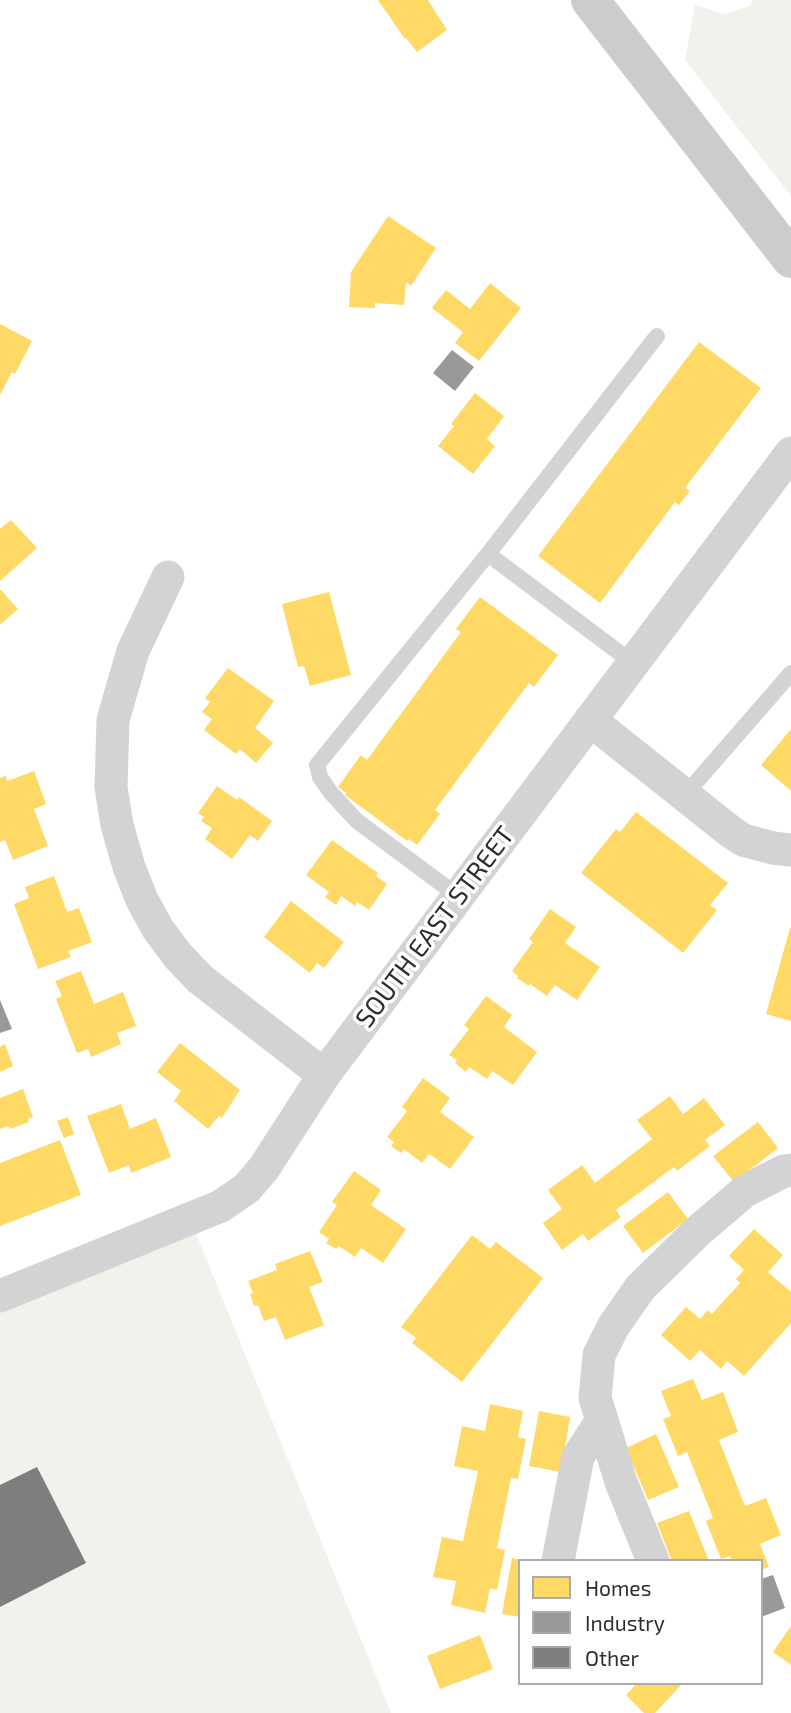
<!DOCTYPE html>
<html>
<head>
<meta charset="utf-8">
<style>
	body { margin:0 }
	#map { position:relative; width:791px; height:1713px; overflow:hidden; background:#fff; font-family:"Exo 2",sans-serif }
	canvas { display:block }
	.legend { position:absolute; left:518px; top:1559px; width:245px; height:126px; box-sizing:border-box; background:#fff; border:2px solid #ababab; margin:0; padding:9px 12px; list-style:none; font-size:21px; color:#2e2e2e }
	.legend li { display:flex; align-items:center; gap:14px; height:35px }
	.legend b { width:35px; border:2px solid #ababab }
</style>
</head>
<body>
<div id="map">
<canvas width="791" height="1713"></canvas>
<ul class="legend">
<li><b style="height:19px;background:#ffd966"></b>Homes</li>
<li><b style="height:19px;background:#999"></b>Industry</li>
<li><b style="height:19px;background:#7e7e7e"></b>Other</li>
</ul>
</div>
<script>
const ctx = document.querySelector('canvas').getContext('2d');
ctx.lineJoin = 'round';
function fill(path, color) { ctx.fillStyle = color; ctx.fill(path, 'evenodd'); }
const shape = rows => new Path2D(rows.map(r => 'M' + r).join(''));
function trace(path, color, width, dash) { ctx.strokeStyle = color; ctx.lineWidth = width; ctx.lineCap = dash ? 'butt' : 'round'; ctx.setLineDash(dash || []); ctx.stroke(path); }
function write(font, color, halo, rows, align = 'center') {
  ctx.font = font + ' "Exo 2",sans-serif'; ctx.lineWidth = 7; ctx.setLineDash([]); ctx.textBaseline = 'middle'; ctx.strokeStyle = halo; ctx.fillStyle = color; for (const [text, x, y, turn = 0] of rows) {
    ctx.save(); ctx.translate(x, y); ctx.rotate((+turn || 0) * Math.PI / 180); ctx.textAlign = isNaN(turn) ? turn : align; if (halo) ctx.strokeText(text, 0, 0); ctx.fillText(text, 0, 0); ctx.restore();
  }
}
const green = shape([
	[753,0,791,0,791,196,685,60,695,5,724,14,750,6],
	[190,1219,391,1713,0,1713,0,1295]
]);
const homes = shape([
	[378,0,428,0,447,30,417,52,406,38,405,39],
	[388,216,436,248,411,286,406,282,404,305,375,303,375,308,349,307,351,272],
	[490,283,521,308,479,361,455,343,463,332,432,308,446,290,470,309],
	[0,324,32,341,15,374,12,372,0,395],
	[699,342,761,388,685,488,690,491,679,505,675,502,600,603,538,556],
	[475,393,504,416,487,439,495,446,473,474,438,446,454,426,451,424],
	[11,520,37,548,0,581,0,529],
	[0,589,18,609,0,625],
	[329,592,351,675,310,686,304,666,298,667,282,604],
	[480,597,558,655,534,687,529,683,435,810,440,814,417,845,409,839,407,841,345,795,346,793,338,787,361,755,367,760,461,632,456,629],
	[228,668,274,701,255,728,273,743,256,763,240,749,236,754,204,730,212,719,202,712,210,702,205,698],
	[791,729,791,791,761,765],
	[34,771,46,804,34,809,48,846,13,860,5,840,0,842,0,778,6,776,7,781],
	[217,786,237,800,239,797,272,821,258,841,250,835,232,859,205,839,212,828,201,821,204,817,198,813],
	[636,812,728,883,710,905,717,910,683,953,581,873,616,829,620,832],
	[332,840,378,873,376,876,387,884,369,910,357,902,355,906,341,896,336,905,325,897,329,892,306,875],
	[54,876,67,912,79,908,92,942,68,951,71,957,38,969,14,904,29,898,25,887],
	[291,901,344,942,324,968,317,963,310,973,264,937],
	[550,909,576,927,565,943,600,967,577,1000,555,985,547,996,530,984,529,986,517,978,518,976,512,971,533,942,529,939],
	[790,928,791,928,791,1021,766,1014],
	[81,971,94,1004,123,992,136,1026,117,1033,121,1044,91,1057,88,1049,77,1053,56,999,62,996,55,981],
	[486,996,512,1015,504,1027,537,1052,513,1085,492,1071,487,1079,469,1067,466,1072,455,1063,457,1060,449,1055,469,1029,464,1025],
	[180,1043,240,1090,222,1118,219,1116,208,1129,174,1101,181,1091,157,1072],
	[5,1044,13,1066,0,1072,0,1047],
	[423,1078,450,1098,440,1112,474,1137,450,1169,429,1154,422,1163,404,1149,401,1153,391,1146,394,1142,387,1137,407,1111,402,1107],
	[23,1089,33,1117,28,1119,29,1122,10,1129,8,1126,0,1129,0,1098],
	[670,1096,683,1114,704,1098,725,1125,705,1140,710,1146,677,1171,674,1167,616,1210,621,1217,588,1241,583,1234,562,1250,543,1223,562,1209,548,1190,582,1165,595,1183,652,1139,637,1120],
	[121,1104,130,1129,156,1118,171,1157,131,1173,129,1165,109,1173,87,1116],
	[68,1117,74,1134,64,1138,57,1121],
	[758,1122,778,1148,734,1182,713,1156],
	[60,1140,81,1195,0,1226,0,1163],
	[354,1171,381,1190,371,1205,406,1229,383,1263,361,1248,355,1257,339,1246,336,1249,326,1243,329,1239,319,1232,337,1205,332,1202],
	[668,1192,688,1219,643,1253,623,1226],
	[754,1229,783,1255,768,1272,791,1292,791,1323,744,1376,727,1361,721,1369,700,1350,690,1361,661,1335,686,1307,700,1319,708,1310,712,1314,740,1283,736,1279,744,1270,729,1256],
	[472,1235,490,1249,496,1242,543,1278,462,1382,412,1343,416,1338,401,1327],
	[310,1251,323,1282,309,1287,324,1325,285,1340,276,1317,264,1321,258,1305,254,1306,250,1294,253,1293,248,1281,277,1270,275,1264],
	[693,1379,702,1400,723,1392,738,1432,719,1440,745,1506,766,1498,781,1535,760,1544,769,1567,761,1570,761,1561,732,1561,730,1556,721,1559,706,1521,713,1518,687,1452,678,1456,663,1419,671,1416,661,1391],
	[490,1404,523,1411,518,1437,526,1439,518,1479,511,1478,497,1548,505,1550,497,1590,490,1588,485,1613,451,1605,456,1581,433,1577,442,1537,463,1541,478,1471,454,1466,462,1426,485,1431],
	[539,1411,570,1417,561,1472,529,1466],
	[656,1434,679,1487,648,1500,626,1448],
	[689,1511,709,1561,672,1561,657,1523],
	[512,1558,520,1560,520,1617,502,1614],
	[791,1626,791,1665,773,1652],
	[480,1635,493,1669,440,1689,427,1656],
	[637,1683,683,1683,655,1713,644,1713,626,1695]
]);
const industry = shape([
	[452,350,474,367,455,391,433,373],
	[0,1000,12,1029,0,1033],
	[773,1575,785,1608,761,1617,761,1579]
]);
const building = shape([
	[37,1467,86,1563,0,1607,0,1485]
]);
const lane = shape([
	[488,554,633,663],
	[684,796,791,673],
	[458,896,357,821,331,793,320,777,317,765,488,554,657,336]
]);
const street = shape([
	[168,577,133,651,113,720,111,787,117,825,129,867,142,900,158,929,178,956,200,979,324,1075],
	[590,720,731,832,743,840,773,848,791,850],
	[0,1296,221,1206,247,1188,264,1168,324,1075,791,453],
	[602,1420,595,1398,599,1355,613,1327,640,1288,697,1232,745,1191,784,1171,791,1170],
	[558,1561,578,1457,602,1420,621,1482,653,1561]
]);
const secondary = shape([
	[590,0,791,259]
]);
const streetNames = [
	["SOUTH EAST STREET",435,927,-53]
];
fill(green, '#f0f3ec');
fill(homes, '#ffd966');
fill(industry, '#999');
fill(building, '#7e7e7e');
trace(lane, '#d3d3d3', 16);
trace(street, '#d3d3d3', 33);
trace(secondary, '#ccc', 38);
write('26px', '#2e2e2e', '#fff', streetNames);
</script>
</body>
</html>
